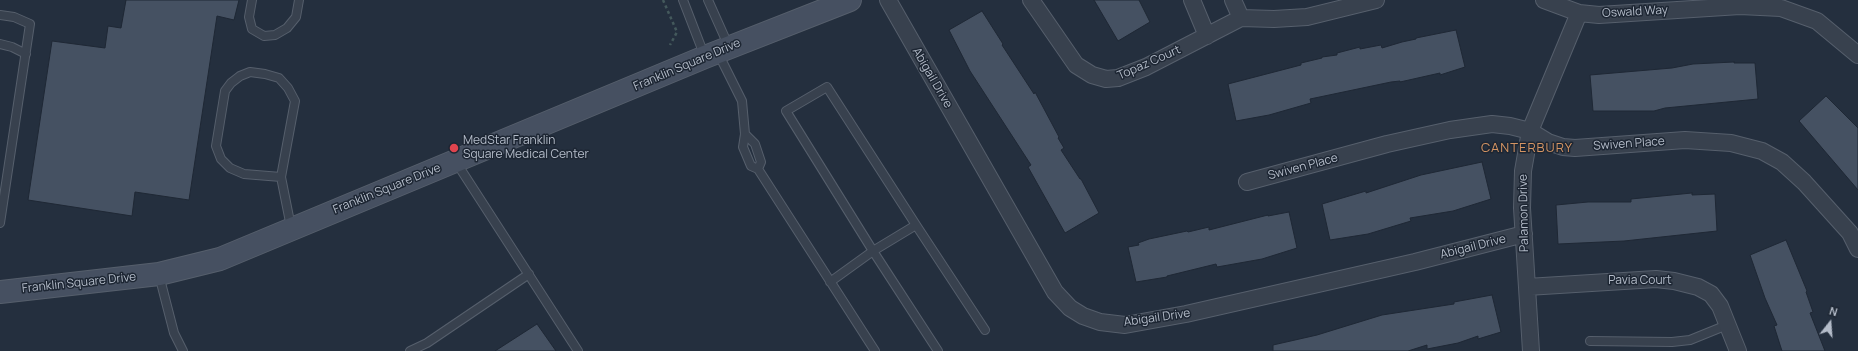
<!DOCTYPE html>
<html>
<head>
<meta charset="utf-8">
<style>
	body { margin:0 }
	#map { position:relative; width:1858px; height:351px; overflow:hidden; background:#242f3e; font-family:Manrope,sans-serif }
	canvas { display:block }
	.north { position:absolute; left:1810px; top:303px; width:40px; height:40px; -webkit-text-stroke:3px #1d2633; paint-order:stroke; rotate:17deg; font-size:11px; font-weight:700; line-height:16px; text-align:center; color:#b4bcc9 }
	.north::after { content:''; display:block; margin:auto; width:14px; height:18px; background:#b4bcc9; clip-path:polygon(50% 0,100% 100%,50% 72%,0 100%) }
</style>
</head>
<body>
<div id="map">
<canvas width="1858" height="351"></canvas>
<div class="north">N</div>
</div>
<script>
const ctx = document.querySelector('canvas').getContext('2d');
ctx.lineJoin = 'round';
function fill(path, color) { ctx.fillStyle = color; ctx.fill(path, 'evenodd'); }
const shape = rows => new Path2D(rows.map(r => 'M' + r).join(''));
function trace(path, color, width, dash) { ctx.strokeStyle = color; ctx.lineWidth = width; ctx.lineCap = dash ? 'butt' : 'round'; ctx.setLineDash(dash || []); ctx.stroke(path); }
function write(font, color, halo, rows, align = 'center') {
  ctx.font = font + ' Manrope,sans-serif'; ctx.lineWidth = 3; ctx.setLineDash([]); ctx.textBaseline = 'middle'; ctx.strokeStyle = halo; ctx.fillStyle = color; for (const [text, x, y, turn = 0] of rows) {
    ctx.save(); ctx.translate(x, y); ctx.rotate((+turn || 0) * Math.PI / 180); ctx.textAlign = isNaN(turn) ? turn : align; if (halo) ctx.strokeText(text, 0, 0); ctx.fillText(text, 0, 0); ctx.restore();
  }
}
const building = shape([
	[126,0,239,0,234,20,217,16,189,200,135,192,132,216,28,200,52,41,105,48,108,26,121,28,126,0],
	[1094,0,1139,0,1150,22,1118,41,1094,0],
	[982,11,1003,44,1002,45,1034,94,1035,92,1059,137,1058,138,1064,148,1061,150,1080,179,1081,179,1099,213,1065,233,1028,167,1031,165,970,71,949,30,982,11],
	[1456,30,1465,67,1440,75,1440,73,1400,82,1400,81,1391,82,1310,99,1311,103,1269,115,1236,121,1228,84,1301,65,1301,63,1322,58,1322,57,1337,55,1337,53,1360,47,1360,49,1381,45,1382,48,1402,42,1416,39,1416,38,1456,30],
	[1734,62,1734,63,1755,63,1758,99,1665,108,1654,111,1593,111,1590,75,1672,68,1693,64,1734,62],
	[1826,96,1858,128,1858,190,1799,121,1826,96],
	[1482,162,1491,199,1453,211,1410,218,1411,221,1368,234,1330,240,1322,204,1366,191,1366,193,1421,175,1482,162],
	[1692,193,1692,195,1715,194,1717,231,1624,241,1558,244,1556,205,1588,202,1631,202,1631,199,1692,193],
	[1289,212,1297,248,1262,259,1217,267,1216,264,1167,276,1167,277,1136,282,1128,247,1139,245,1138,243,1149,239,1187,231,1188,232,1209,227,1209,230,1268,215,1268,216,1289,212],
	[1786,240,1807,291,1806,292,1813,312,1810,313,1825,351,1782,351,1774,326,1777,325,1765,298,1750,255,1786,240],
	[1492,295,1501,332,1478,339,1478,336,1458,343,1427,349,1427,345,1408,351,1273,351,1273,345,1317,335,1382,315,1454,304,1454,302,1492,295],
	[537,324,556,351,495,351,537,324]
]);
const path = shape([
	[663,0,677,32,670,45]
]);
const lane = shape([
	[252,0,249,17,252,29,264,36,275,35,287,28,296,17,299,0],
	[683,0,705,57],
	[708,0,729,47],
	[0,15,14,17,30,24,0,223],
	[0,44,12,47,26,54],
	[718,53,742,101,745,134,743,147,751,166,758,169,761,162,755,144,745,134],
	[456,162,578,351],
	[758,169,875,351],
	[281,177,244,174,230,168,221,159,216,146,225,91,231,83,240,76,250,72,265,74,279,78,288,88,295,101,281,177,291,227],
	[916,225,985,330],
	[159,275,174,333,183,351],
	[830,282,873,251,916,225,827,87,786,111,873,251,938,351],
	[1590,341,1672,342,1690,340,1727,325],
	[410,351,427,343,529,274]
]);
const street = shape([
	[888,0,1055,292,1070,308,1083,316,1100,322,1125,325,1186,314,1415,262,1524,234],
	[1031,0,1076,65,1092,75,1106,79,1118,78,1146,67,1241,18,1274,19,1307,17,1376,0],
	[1192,0,1207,36],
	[1233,0,1241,18],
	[1544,0,1579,13,1599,15,1740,6,1781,8,1817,21,1858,55],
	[1247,182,1387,144,1450,130,1492,124,1510,126,1530,131,1548,142,1563,147,1575,148,1685,140,1731,143,1762,151,1782,162,1804,182,1850,233,1858,249],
	[1527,287,1656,279,1674,281,1698,287,1711,294,1720,306,1738,351],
	[1531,351,1522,208,1523,171,1530,131,1579,13]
]);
const secondary = shape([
	[0,292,159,274,220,259,705,57,850,0]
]);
const markers = [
	[454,148,5,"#e0444e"]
];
const streetNames = [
	["Oswald Way",1635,12,-3],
	["Topaz Court",1149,63,-24],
	["Franklin Square Drive",687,65,-23],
	["Abigail Drive",932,78,60],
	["Swiven Place",1629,144,-4],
	["Swiven Place",1303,167,-15],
	["Franklin Square Drive",387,189,-22],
	["Palamon Drive",1524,213,-91],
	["Abigail Drive",1473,247,-14],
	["Pavia Court",1640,281],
	["Franklin Square Drive",79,283,-6],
	["Abigail Drive",1157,318,-8]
];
const poiNames = [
	["MedStar Franklin",463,141],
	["Square Medical Center",463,155]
];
const neighbourhoodNames = [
	["CANTERBURY",1527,148]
];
fill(building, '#455162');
trace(building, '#1f2835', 1);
trace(lane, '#565f6c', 10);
trace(street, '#565f6c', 18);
trace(secondary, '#565f6c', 24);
trace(path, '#44595c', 2.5, [3, 3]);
trace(lane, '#38414e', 8);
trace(street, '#38414e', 16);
trace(secondary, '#465061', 22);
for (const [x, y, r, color] of markers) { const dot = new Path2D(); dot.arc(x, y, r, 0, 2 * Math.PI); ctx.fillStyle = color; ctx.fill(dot); trace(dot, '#1d2633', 1.5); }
write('12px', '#b4bcc9', '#1d2633', streetNames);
write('12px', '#b4bcc9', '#1d2633', poiNames, 'left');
ctx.letterSpacing = '1px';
write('13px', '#d59563', '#1d2633', neighbourhoodNames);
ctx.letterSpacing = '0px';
</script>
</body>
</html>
